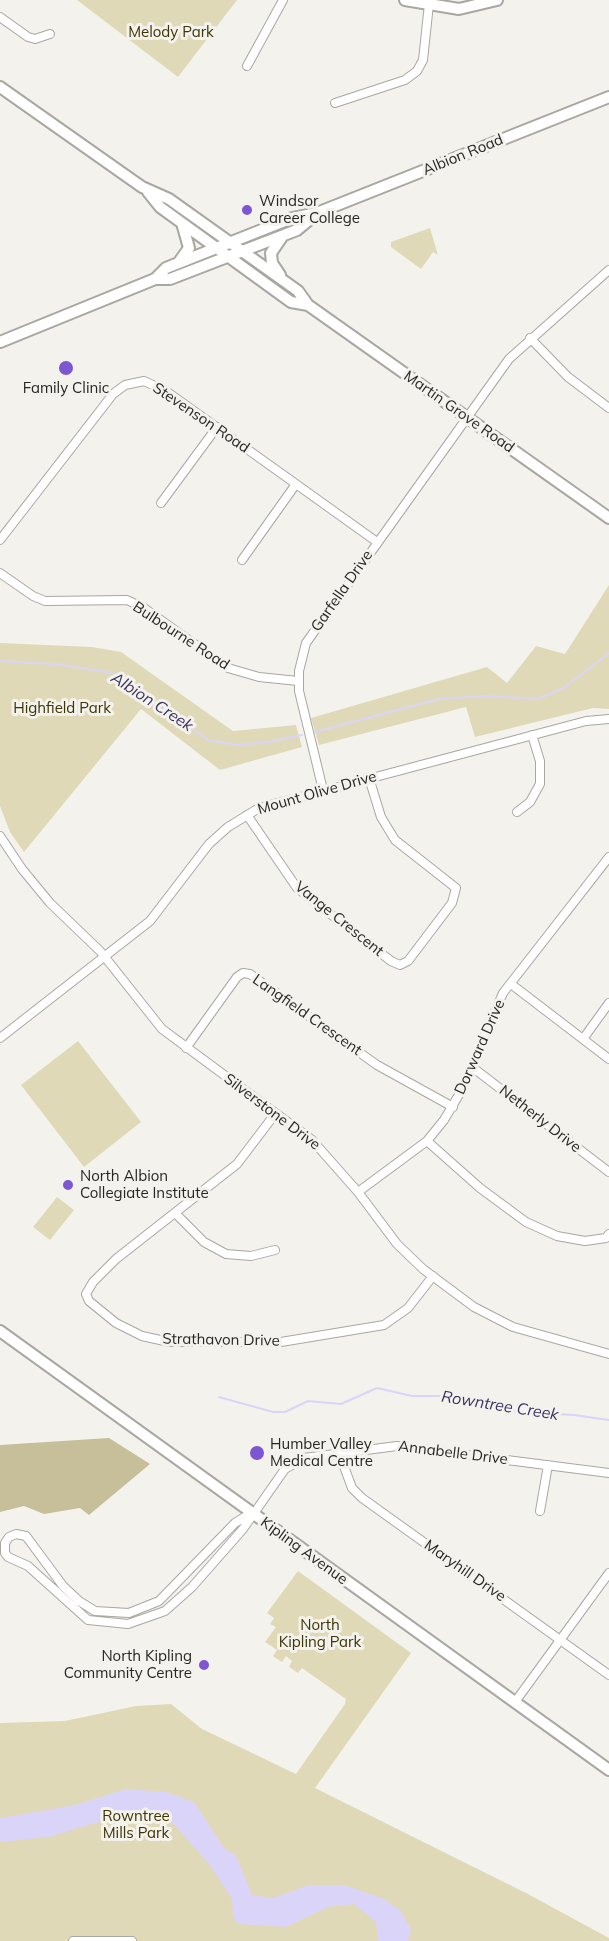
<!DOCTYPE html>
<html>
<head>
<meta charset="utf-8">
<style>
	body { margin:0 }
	canvas { display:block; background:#f4f2ed }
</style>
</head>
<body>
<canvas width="609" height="1941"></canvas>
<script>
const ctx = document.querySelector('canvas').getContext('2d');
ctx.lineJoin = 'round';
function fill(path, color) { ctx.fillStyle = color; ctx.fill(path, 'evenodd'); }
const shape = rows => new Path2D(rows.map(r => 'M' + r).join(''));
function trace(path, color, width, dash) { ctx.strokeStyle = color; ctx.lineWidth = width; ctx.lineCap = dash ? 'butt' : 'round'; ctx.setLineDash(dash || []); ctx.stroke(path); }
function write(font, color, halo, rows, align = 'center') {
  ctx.font = font + ' Mulish,sans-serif'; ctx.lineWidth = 6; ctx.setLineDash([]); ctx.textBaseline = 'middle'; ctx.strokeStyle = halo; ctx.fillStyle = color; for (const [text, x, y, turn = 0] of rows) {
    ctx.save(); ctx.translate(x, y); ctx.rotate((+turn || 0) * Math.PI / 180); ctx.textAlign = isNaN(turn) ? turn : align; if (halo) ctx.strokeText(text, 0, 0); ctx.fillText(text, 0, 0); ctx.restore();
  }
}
const green = shape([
	[77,0,237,0,178,77],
	[430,228,438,255,433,252,421,269,391,247,391,242],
	[609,585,609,709,593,708,475,737,466,707,319,745,311,718,487,667,507,683,536,646,565,654],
	[0,643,92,647,121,652,233,731,296,725,302,747,220,770,141,709,24,852,10,832,0,806],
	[78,1041,141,1122,84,1167,21,1085],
	[57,1197,74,1210,50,1240,33,1227],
	[298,1571,411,1653,315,1788,526,1893,609,1938,609,1941,0,1941,0,1723,65,1721,136,1706,171,1704,202,1729,296,1774,345,1704,346,1699,302,1668,298,1673,289,1667,292,1661,286,1656,282,1662,273,1656,277,1650,265,1642,276,1627,270,1624,274,1618,267,1613]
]);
const forest = shape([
	[109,1438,150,1464,89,1515,80,1508,44,1514,24,1506,0,1512,0,1445]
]);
const water = shape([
	[126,1789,166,1792,194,1802,224,1848,236,1856,252,1895,273,1898,309,1885,344,1885,384,1899,400,1910,411,1929,408,1941,378,1941,376,1922,354,1904,328,1907,286,1927,238,1924,233,1916,232,1899,209,1864,170,1820,152,1812,130,1813,48,1837,0,1842,0,1818,75,1805]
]);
const stream = shape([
	[0,661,56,664,113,673,208,740,237,745,270,742,302,735],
	[315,732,439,699,485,696,539,699,565,687,609,653],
	[219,1397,273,1412,285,1412,308,1401,341,1404,377,1388,412,1396,450,1396,517,1412,574,1415,609,1420]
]);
const street = shape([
	[0,17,28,37,35,39,50,34],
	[247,66,283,0],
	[335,103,405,80,417,71,423,60,429,4],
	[530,338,568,377,609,408],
	[161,503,217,427],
	[0,540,113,394,125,385,144,381,166,391,377,542],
	[242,560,296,484],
	[0,573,33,596,45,601,127,600,144,608,228,668,259,677,298,681],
	[323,790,299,691,299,671,306,643,509,359,609,270],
	[517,812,530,802,540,784,540,761,532,735],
	[247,815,297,888,391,961,400,965,408,961,452,903,456,888,395,840,381,817,369,778],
	[0,836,22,869,50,903,100,951,162,1029,312,1140,358,1192,397,1244,423,1269,474,1307,513,1327,609,1354],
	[511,984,609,1059],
	[0,1038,150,921,209,844,228,827,259,808,586,721,609,719],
	[583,1039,609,1003],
	[186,1048,237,977,243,973,250,974,377,1065,453,1107],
	[472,1067,609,1172],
	[275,1114,237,1164,116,1259,93,1282,86,1294,89,1301,116,1323,142,1336,169,1342,281,1342,384,1325,408,1308,433,1276],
	[427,1141,480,1188,526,1222,557,1236,585,1241,606,1238,609,1234],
	[358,1192,427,1141,444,1120,460,1093,503,993,609,857],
	[175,1213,204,1242,226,1254,251,1256,275,1250],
	[339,1453,352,1488,362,1498,609,1675],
	[540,1511,548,1465],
	[251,1513,235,1523,159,1601,129,1613,95,1611,79,1601,63,1586,26,1536,16,1534,9,1537,5,1543,5,1553,8,1557,28,1566,88,1620,128,1624,165,1611,192,1587,243,1529,285,1469,304,1458,397,1446,609,1473],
	[515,1702,609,1573],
	[73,1941,132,1941]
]);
const secondary = shape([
	[405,0,459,9,497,0],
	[0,87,142,187,169,199,298,291,308,305,609,518],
	[148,192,160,207,291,302,308,305],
	[179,262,189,248,182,223],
	[280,275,272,263,271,253,282,237],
	[155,279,170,279,297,230,315,215],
	[0,342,155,279,166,268,176,264,292,218,317,213,609,97],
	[0,1331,609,1770]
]);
const markers = [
	[247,210,6,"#7c57d1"],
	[66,368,8,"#7c57d1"],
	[68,1185,6,"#7c57d1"],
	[257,1453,8,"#7c57d1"],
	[204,1665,6,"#7c57d1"]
];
const parkNames = [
	["Melody Park",171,32],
	["Highfield Park",62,708],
	["North",320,1625],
	["Kipling Park",320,1642],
	["Rowntree",136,1816],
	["Mills Park",136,1833]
];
const streetNames = [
	["Albion Road",463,155,-22],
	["Martin Grove Road",459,412,35],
	["Stevenson Road",201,418,34],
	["Garfella Drive",342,591,-55],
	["Bulbourne Road",181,636,33],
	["Mount Olive Drive",317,793,-16],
	["Vange Crescent",339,919,39],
	["Langfield Crescent",307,1015,35],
	["Dorward Drive",480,1047,-66],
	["Silverstone Drive",272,1112,37],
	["Netherly Drive",540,1119,38],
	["Strathavon Drive",221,1340,1],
	["Annabelle Drive",453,1453,7],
	["Kipling Avenue",304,1551,36],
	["Maryhill Drive",465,1571,35]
];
const poiNames = [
	["Windsor",259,201],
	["Career College",259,218],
	["Family Clinic",66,388,"center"],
	["North Albion",80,1176],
	["Collegiate Institute",80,1193],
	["Humber Valley",270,1444],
	["Medical Centre",270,1461],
	["North Kipling",192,1656,"right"],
	["Community Centre",192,1673,"right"]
];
const waterNames = [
	["Albion Creek",152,702,33],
	["Rowntree Creek",500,1406,9]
];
fill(green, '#e0d9b7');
fill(forest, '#c6bf99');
fill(water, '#dbd4f9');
trace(stream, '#dbd4f9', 2);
trace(street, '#a8a7a2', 10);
trace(secondary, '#a8a7a2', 14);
trace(street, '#fff', 8);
trace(secondary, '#fff', 10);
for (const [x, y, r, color] of markers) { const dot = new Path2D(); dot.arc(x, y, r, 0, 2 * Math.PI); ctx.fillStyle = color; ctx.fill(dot); trace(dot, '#f4f2ed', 2); }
write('15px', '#3e3504', '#f4f2ed', parkNames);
write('15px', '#262624', '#f4f2ed', streetNames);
write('15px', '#262624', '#f4f2ed', poiNames, 'left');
write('italic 16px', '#3d3161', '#f4f2ed', waterNames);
</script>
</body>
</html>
